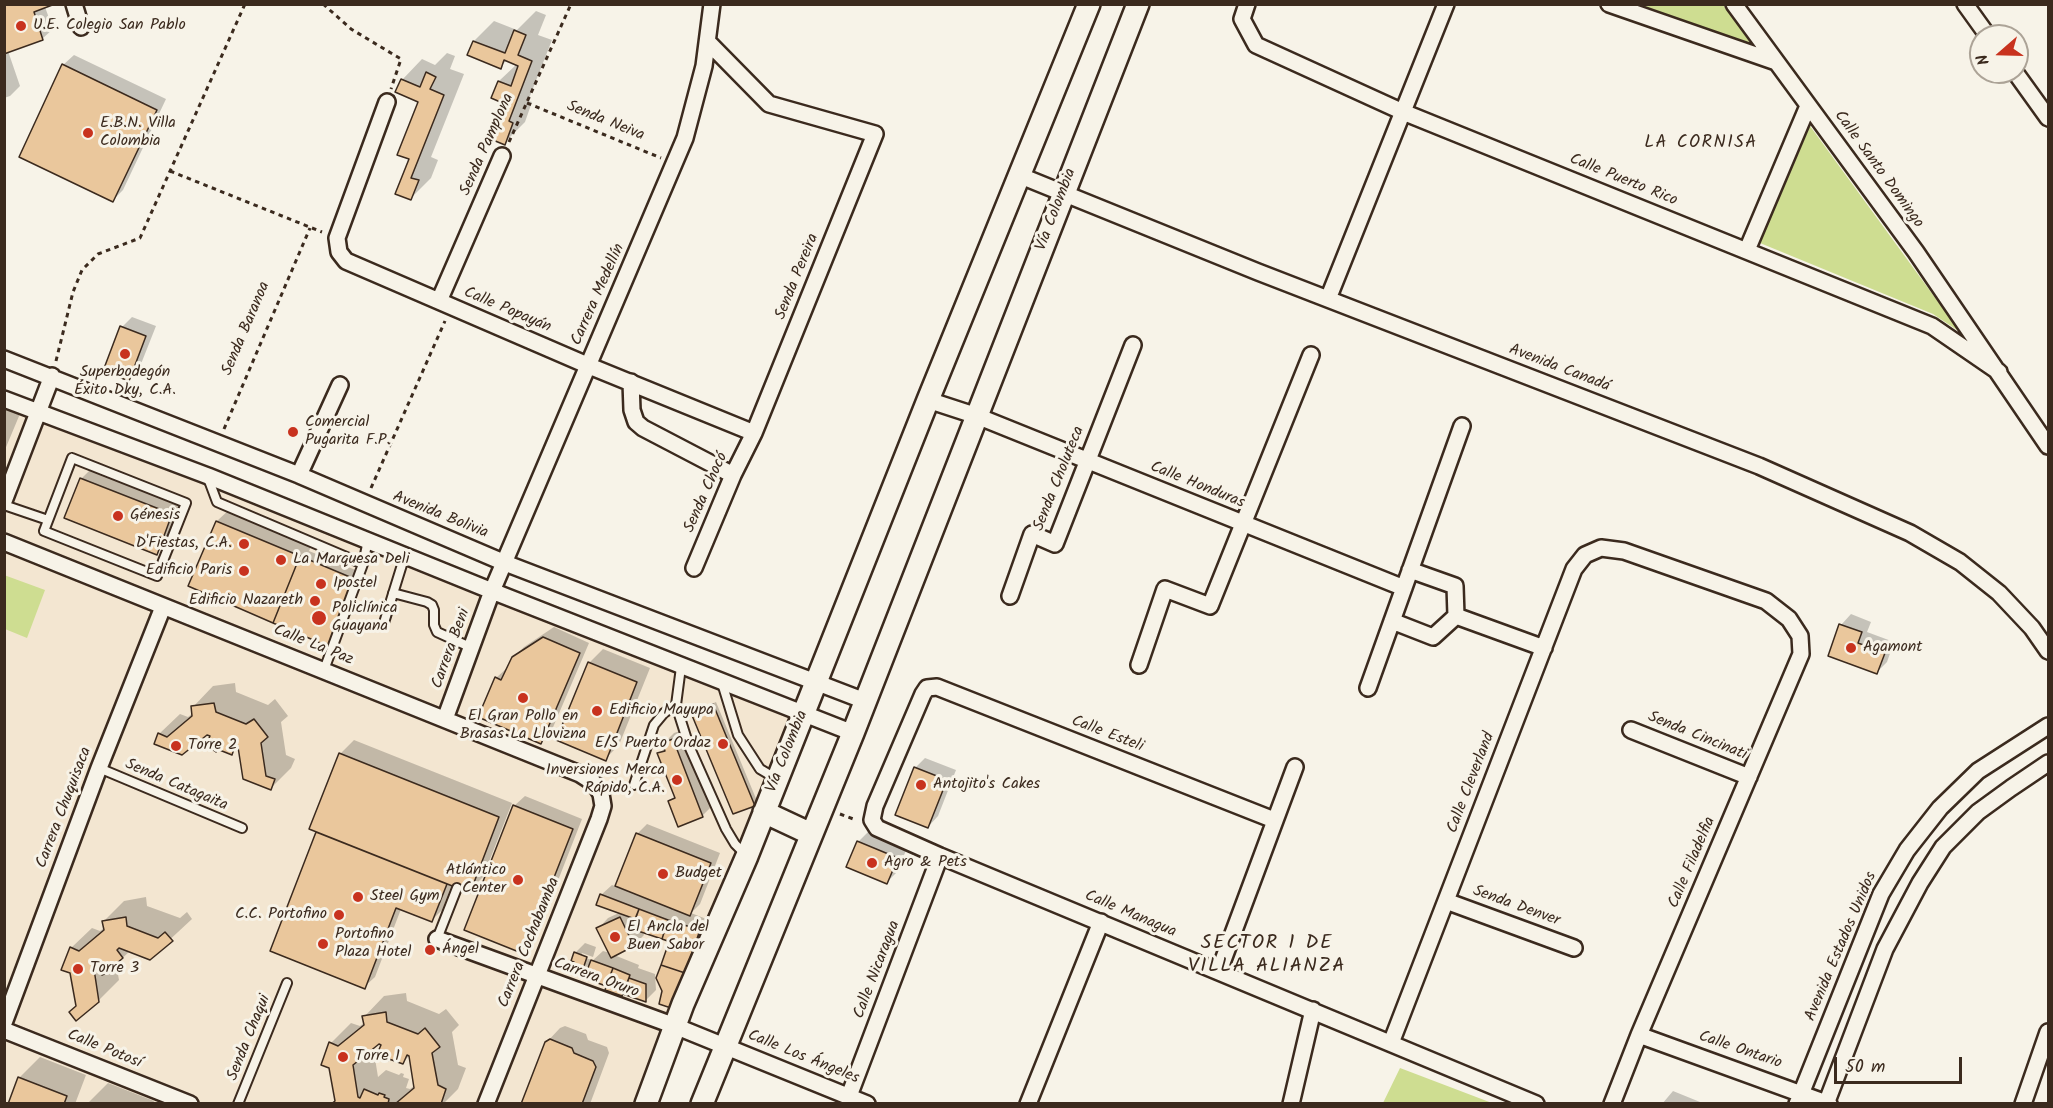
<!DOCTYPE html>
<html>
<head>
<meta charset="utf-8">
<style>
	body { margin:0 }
	#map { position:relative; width:2053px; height:1108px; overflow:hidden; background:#f7f3e8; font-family:Kalam,sans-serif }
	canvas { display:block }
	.frame { position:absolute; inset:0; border:6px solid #3b2a1e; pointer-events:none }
	.north { position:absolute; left:1969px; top:24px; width:60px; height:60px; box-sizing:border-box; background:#f7f3e8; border:2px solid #aca397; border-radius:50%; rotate:250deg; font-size:16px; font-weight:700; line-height:24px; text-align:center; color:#3b2a1e }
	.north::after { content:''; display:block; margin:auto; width:21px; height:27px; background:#c8321e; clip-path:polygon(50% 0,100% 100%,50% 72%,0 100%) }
	.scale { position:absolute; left:1834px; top:1057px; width:128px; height:27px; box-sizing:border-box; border:3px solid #3b2a1e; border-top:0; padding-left:8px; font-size:18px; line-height:21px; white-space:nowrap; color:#3b2a1e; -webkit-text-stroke:4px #f7f3e8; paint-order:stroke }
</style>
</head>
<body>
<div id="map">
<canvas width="2053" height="1108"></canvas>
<div class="frame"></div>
<div class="north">N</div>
<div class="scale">50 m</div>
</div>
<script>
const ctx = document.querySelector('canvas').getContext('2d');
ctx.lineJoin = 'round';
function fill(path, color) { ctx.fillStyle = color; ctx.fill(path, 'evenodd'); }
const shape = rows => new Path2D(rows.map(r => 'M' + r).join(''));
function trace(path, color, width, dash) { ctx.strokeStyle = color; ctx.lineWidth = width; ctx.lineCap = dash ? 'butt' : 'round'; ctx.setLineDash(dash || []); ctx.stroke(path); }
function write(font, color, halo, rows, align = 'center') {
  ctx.font = font + ' Kalam,sans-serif'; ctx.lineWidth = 6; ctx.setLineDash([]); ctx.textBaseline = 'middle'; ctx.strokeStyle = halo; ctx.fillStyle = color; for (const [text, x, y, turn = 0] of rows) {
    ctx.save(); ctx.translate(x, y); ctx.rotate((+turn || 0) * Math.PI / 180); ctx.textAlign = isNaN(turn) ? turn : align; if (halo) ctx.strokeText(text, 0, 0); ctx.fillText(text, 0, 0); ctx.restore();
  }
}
const built = shape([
	[4,399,804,716,646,1103,5,1103]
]);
const green = shape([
	[1627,5,1723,5,1755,49],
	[1810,126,1960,332,1933,314,1760,243],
	[4,575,45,590,27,638,5,629],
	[1400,1068,1492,1103,1383,1103]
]);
const shadow = shape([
	[4,4,45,7,53,29,42,39,8,51,20,86,10,96,4,98],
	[536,11,546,15,538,35,552,40,528,101,532,102,525,122,504,143,498,114,507,103,499,81,517,64,507,60,500,67,474,41,494,21,517,30],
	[447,53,455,56,450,69,464,74,431,157,438,160,431,178,411,198,411,159,420,101,402,80,422,59,435,65],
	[74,55,166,99,123,190,113,200,63,65],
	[132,317,156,326,139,369,129,380,122,327],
	[4,406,22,409,4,452],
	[91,469,181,504,166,543,156,553,81,479],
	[231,508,313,542,309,551,363,573,336,638,190,585,217,521],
	[1851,614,1871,622,1867,632,1894,642,1887,662,1877,672,1841,625],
	[554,627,589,643,551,732,541,742,496,678,507,668,508,669,513,658,524,647],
	[603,649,650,668,619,745,605,759,589,663],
	[235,683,236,692,268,705,275,699,288,716,281,722,286,755,295,759,291,768,271,788,239,745,231,753,212,735,207,733,181,754,159,734,180,714,188,717,193,713,193,707,213,686],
	[716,702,757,801,754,804,693,713],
	[683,730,712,806,702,816,670,802,675,796,659,754,666,747,664,743,674,733],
	[354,740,512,803,483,877,469,891,452,884,442,910,431,921,401,909,375,977,364,987,272,950,318,832,340,754],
	[925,758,956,770,938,816,928,827,915,768],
	[525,796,582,819,534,942,524,952,514,806],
	[647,824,720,853,700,904,691,913,709,920,681,996,663,991,658,977,671,941,642,931,644,935,634,945,614,955,639,965,638,968,655,974,656,990,646,1000,624,992,622,994,608,985,586,977,592,961,581,973,575,953,585,943,596,947,593,957,582,953,582,957,592,960,591,962,603,951,610,953,598,929,608,918,621,912,601,895,612,885,617,887,637,834],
	[868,832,907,848,897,872,887,882,858,842],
	[146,897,147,906,180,918,187,912,192,919,150,958,130,951,116,964,119,980,98,1001,77,1005,71,948,92,928,100,931,105,927,104,921,124,901],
	[406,993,407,1001,439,1014,446,1009,459,1025,452,1032,458,1065,466,1068,458,1089,443,1104,333,1104,336,1100,331,1043,351,1023,360,1026,365,1022,364,1017,384,996],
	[378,1042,383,1044,403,1062,410,1055,415,1085,410,1089,406,1088,409,1079,403,1077,404,1074,401,1073,399,1075,386,1070,378,1077,373,1046],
	[565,1026,586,1034,588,1040,607,1047,609,1053,590,1104,523,1104,546,1043,560,1028],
	[40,1057,86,1075,75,1104,10,1104,20,1077],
	[108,1083,154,1101,153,1104,87,1104],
	[1673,1091,1705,1104,1662,1104]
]);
const building = shape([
	[4,4,55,4,34,12,43,40,4,54,4,4],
	[514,30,526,35,518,55,532,61,509,121,513,123,505,145,488,138,497,113,501,115,505,104,491,98,498,81,511,86,518,66,504,60,501,69,467,55,473,41,505,53,514,30],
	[62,64,157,110,113,202,19,157,62,64],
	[426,72,436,77,430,89,444,95,411,178,419,180,411,200,395,194,409,159,397,155,418,102,395,92,401,79,420,87,426,72],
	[120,326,146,336,129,381,103,371,120,326],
	[80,478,172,514,157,555,64,518,80,478],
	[216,521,300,556,273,623,188,586,216,521],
	[300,556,357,580,330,647,273,623,300,556],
	[1839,624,1862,632,1858,643,1885,653,1877,674,1828,656,1839,624],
	[543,637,580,653,541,744,478,717,495,677,501,680,512,657,543,637],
	[588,662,637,682,606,761,556,740,588,662],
	[214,703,216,712,246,724,254,719,268,737,261,743,266,776,275,779,271,790,243,779,238,747,235,746,232,755,217,749,216,752,206,745,210,736,207,735,182,755,154,744,158,733,167,737,192,716,191,706,214,703],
	[713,704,755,806,733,814,691,713,713,704],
	[673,739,703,817,678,827,668,801,675,798,657,753,665,751,662,743,673,739],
	[339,753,499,817,470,893,309,829,339,753],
	[914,767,947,780,928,828,895,815,914,767],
	[513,805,573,829,524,954,464,930,513,805],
	[316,832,447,884,432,922,396,908,365,989,270,951,316,832],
	[636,833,711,863,690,916,615,886,636,833],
	[857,841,898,858,887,884,846,867,857,841],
	[600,894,639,909,635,919,596,905,600,894],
	[639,909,668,920,662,939,632,929,639,909],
	[126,917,127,926,158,938,165,932,173,941,150,960,119,948,117,950,123,958,111,968,113,970,102,975,96,968,94,969,99,1002,76,1021,69,1012,76,1006,70,973,61,970,70,947,79,951,104,930,102,921,126,917],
	[620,917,634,946,611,958,596,928,620,917],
	[668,920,700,930,693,950,662,939,668,920],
	[669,942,693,950,685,973,661,965,669,942],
	[574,952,587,957,581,975,571,971,574,962,571,961,574,952],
	[591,960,613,968,606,986,584,978,591,960],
	[661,965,685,973,671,1008,659,1004,662,991,656,978,661,965],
	[613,968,630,975,622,996,605,990,613,968],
	[629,978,646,984,646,1002,623,994,629,978],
	[386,1012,387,1022,418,1034,425,1028,440,1047,432,1053,438,1085,446,1089,441,1104,395,1104,414,1088,409,1056,407,1055,403,1064,389,1059,388,1061,382,1058,383,1056,377,1054,381,1045,379,1044,353,1065,358,1097,360,1098,364,1089,378,1095,379,1093,385,1095,384,1097,389,1099,388,1104,331,1104,335,1101,329,1068,321,1065,329,1042,338,1046,364,1025,362,1016,386,1012],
	[550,1039,572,1048,574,1053,593,1061,596,1067,582,1104,521,1104,545,1042,550,1039],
	[18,1077,67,1096,64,1104,8,1104,18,1077]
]);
const path = shape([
	[323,4,351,29,401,59,391,89],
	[527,103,661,158],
	[509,142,571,4],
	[170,171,322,232],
	[56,361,73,292,82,270,98,254,140,238,245,4],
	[224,429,310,228],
	[371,488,445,321],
	[840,814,856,820]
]);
const lane = shape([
	[72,458,186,503,157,576,44,531,72,458],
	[208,478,217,502,363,564,368,540],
	[4,505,48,520],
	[393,593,427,602,432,605,434,610,434,625,437,632,472,648],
	[383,626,405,555],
	[681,667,676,705,689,746,726,829,735,844,746,855],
	[324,670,363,564],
	[722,683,738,735,760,769,777,779],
	[99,768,242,828],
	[634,785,654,725,664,713,676,705],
	[437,939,457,888],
	[238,1104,287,983]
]);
const street = shape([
	[74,4,81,27],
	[1247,4,1242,19,1256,45,1403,112,1932,326,1999,372],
	[1609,4,1776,62],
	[1734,4,1916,252,2048,446],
	[1965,4,1988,36],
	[2015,72,2048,118],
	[387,102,337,238,339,252,346,261,587,365,754,433],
	[1021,176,1258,272,1759,466,1910,533,1960,562,1999,593,2032,628,2048,651],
	[1747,250,1808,106],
	[1328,299,1446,4],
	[439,301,502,156],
	[4,359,299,475,505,563,865,701],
	[631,382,632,410,636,422,643,428,733,475],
	[4,399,208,476,492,591,853,733],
	[928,400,977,416,1404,588],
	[299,475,340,385],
	[4,501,52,376],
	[4,542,580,774,594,783,601,794,603,806,599,819,486,1104],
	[694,568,733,475,754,433,875,134,769,104,708,42],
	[1010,596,1032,534,1055,544,1133,345],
	[1456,616,1544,648],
	[1392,621,1433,637,1456,616,1455,586,1410,570],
	[1139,665,1165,589,1210,606,1311,355],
	[1368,688,1462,426],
	[445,719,492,591,685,138,704,66,712,4],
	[1631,730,1749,777],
	[1274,820,937,687,927,688,923,694,875,806,872,820,877,828,940,856,1536,1104],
	[1446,901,1574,948],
	[437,939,675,1026,867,1104],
	[1219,971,1295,767],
	[4,1023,99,768,163,607],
	[4,1030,190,1104],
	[1639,1035,1829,1104],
	[1391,1043,1574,569,1585,555,1601,548,1624,551,1766,601,1789,619,1800,636,1801,654,1639,1035,1612,1104],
	[849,1096,940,856],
	[1028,1104,1101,922],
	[1291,1104,1313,1010],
	[1797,1104,1881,894,1907,850,1940,808,1978,771,2048,726],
	[1826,1104,1885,949,1920,883,1943,847,1978,812,2011,788,2048,763],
	[2023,1104,2048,1032]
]);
const secondary = shape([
	[764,812,811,834],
	[646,1104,683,1004,747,856,928,400,1089,4],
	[702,1104,853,733,1138,4]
]);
const markers = [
	[21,26,6,"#c8321e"],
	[88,133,6,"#c8321e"],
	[125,354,6,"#c8321e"],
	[293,432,6,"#c8321e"],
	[118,516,6,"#c8321e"],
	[244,544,6,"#c8321e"],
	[281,560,6,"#c8321e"],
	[244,571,6,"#c8321e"],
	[321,584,6,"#c8321e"],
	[315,601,6,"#c8321e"],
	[319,618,8,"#c8321e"],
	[1851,648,6,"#c8321e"],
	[523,698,6,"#c8321e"],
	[597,711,6,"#c8321e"],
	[723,744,6,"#c8321e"],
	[176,746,6,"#c8321e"],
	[677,780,6,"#c8321e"],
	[921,785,6,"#c8321e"],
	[872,863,6,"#c8321e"],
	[663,874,6,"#c8321e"],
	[518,880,6,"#c8321e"],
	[358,897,6,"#c8321e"],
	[339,915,6,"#c8321e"],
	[615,937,6,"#c8321e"],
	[323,944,6,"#c8321e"],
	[430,950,6,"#c8321e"],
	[78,969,6,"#c8321e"],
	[343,1057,6,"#c8321e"]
];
const poiNames = [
	["U.E. Colegio San Pablo",33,26],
	["E.B.N. Villa",100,124],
	["Colombia",100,142],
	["Superbodegón",125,373,"center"],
	["Éxito Dky, C.A.",125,391,"center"],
	["Comercial",305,423],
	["Pugarita F.P.",305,441],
	["Génesis",130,516],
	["D'Fiestas, C.A.",232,544,"right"],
	["La Marquesa Deli",293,560],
	["Edificio Paris",232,571,"right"],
	["Ipostel",333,584],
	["Edificio Nazareth",303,601,"right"],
	["Policlínica",332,609],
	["Guayana",332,627],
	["Agamont",1863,648],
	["Edificio Mayupa",609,711],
	["El Gran Pollo en",523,717,"center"],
	["Brasas La Llovizna",523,735,"center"],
	["E/S Puerto Ordaz",711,744,"right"],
	["Torre 2",188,746],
	["Inversiones Merca",665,771,"right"],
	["Rápido, C.A.",665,789,"right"],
	["Antojito's Cakes",933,785],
	["Agro & Pets",884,863],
	["Atlántico",506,871,"right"],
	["Center",506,889,"right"],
	["Budget",675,874],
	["Steel Gym",370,897],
	["C.C. Portofino",327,915,"right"],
	["El Ancla del",627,928],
	["Buen Sabor",627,946],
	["Portofino",335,935],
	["Plaza Hotel",335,953],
	["Ángel",442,950],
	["Torre 3",90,969],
	["Torre 1",355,1057]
];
const streetNames = [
	["Senda Neiva",605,122,22],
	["Senda Pamplona",488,145,-66],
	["Calle Santo Domingo",1878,170,54],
	["Calle Puerto Rico",1623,181,22],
	["Vía Colombia",1057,210,-69],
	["Senda Pereira",798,277,-68],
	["Carrera Medellín",599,295,-66],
	["Calle Popayán",507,311,23],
	["Senda Baranoa",247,329,-67],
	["Avenida Canadá",1559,369,21],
	["Senda Choluteca",1060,479,-68],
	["Calle Honduras",1197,486,22],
	["Senda Chocó",707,493,-66],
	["Avenida Bolivia",440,516,22],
	["Calle La Paz",313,646,22],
	["Carrera Beni",452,649,-70],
	["Calle Esteli",1107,735,21],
	["Senda Cincinati",1697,737,22],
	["Vía Colombia",788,752,-68],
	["Calle Cleverland",1472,783,-69],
	["Senda Catagaita",176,786,23],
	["Carrera Chuquisaca",65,808,-69],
	["Calle Filadelfia",1693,863,-67],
	["Senda Denver",1516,907,20],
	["Calle Managua",1130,915,23],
	["Carrera Cochabamba",530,943,-68],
	["Avenida Estados Unidos",1842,947,-67],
	["Calle Nicaragua",878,970,-69],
	["Carrera Oruro",596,979,20],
	["Senda Chaqui",250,1038,-68],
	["Calle Potosí",104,1050,22],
	["Calle Ontario",1740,1051,19],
	["Calle Los Ángeles",803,1058,22]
];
const neighbourhoodNames = [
	["LA CORNISA",1701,144]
];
const quarterNames = [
	["SECTOR 1 DE",1267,945],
	["VILLA ALIANZA",1267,968]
];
fill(built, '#f3e6d1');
fill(green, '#cedd91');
fill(shadow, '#0003');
fill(building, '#eac79c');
trace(building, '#3b2a1e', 1.5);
trace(lane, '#3b2a1e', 12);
trace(street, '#3b2a1e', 20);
trace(secondary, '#3b2a1e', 26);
trace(path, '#3b2a1e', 3, [4.5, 4.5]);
trace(lane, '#f7f3e8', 8);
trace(street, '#f7f3e8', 15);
trace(secondary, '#f7f3e8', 21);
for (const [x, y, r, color] of markers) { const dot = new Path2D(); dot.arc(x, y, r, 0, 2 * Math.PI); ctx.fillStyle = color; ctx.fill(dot); trace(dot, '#f7f3e8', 2); }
write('16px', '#3b2a1e', '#f7f3e8', poiNames, 'left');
write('16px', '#3b2a1e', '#f7f3e8', streetNames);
ctx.letterSpacing = '1.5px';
write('18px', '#3b2a1e', '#f7f3e8', neighbourhoodNames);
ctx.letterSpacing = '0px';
ctx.letterSpacing = '1.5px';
write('20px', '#3b2a1e', '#f7f3e8', quarterNames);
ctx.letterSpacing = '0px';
</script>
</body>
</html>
